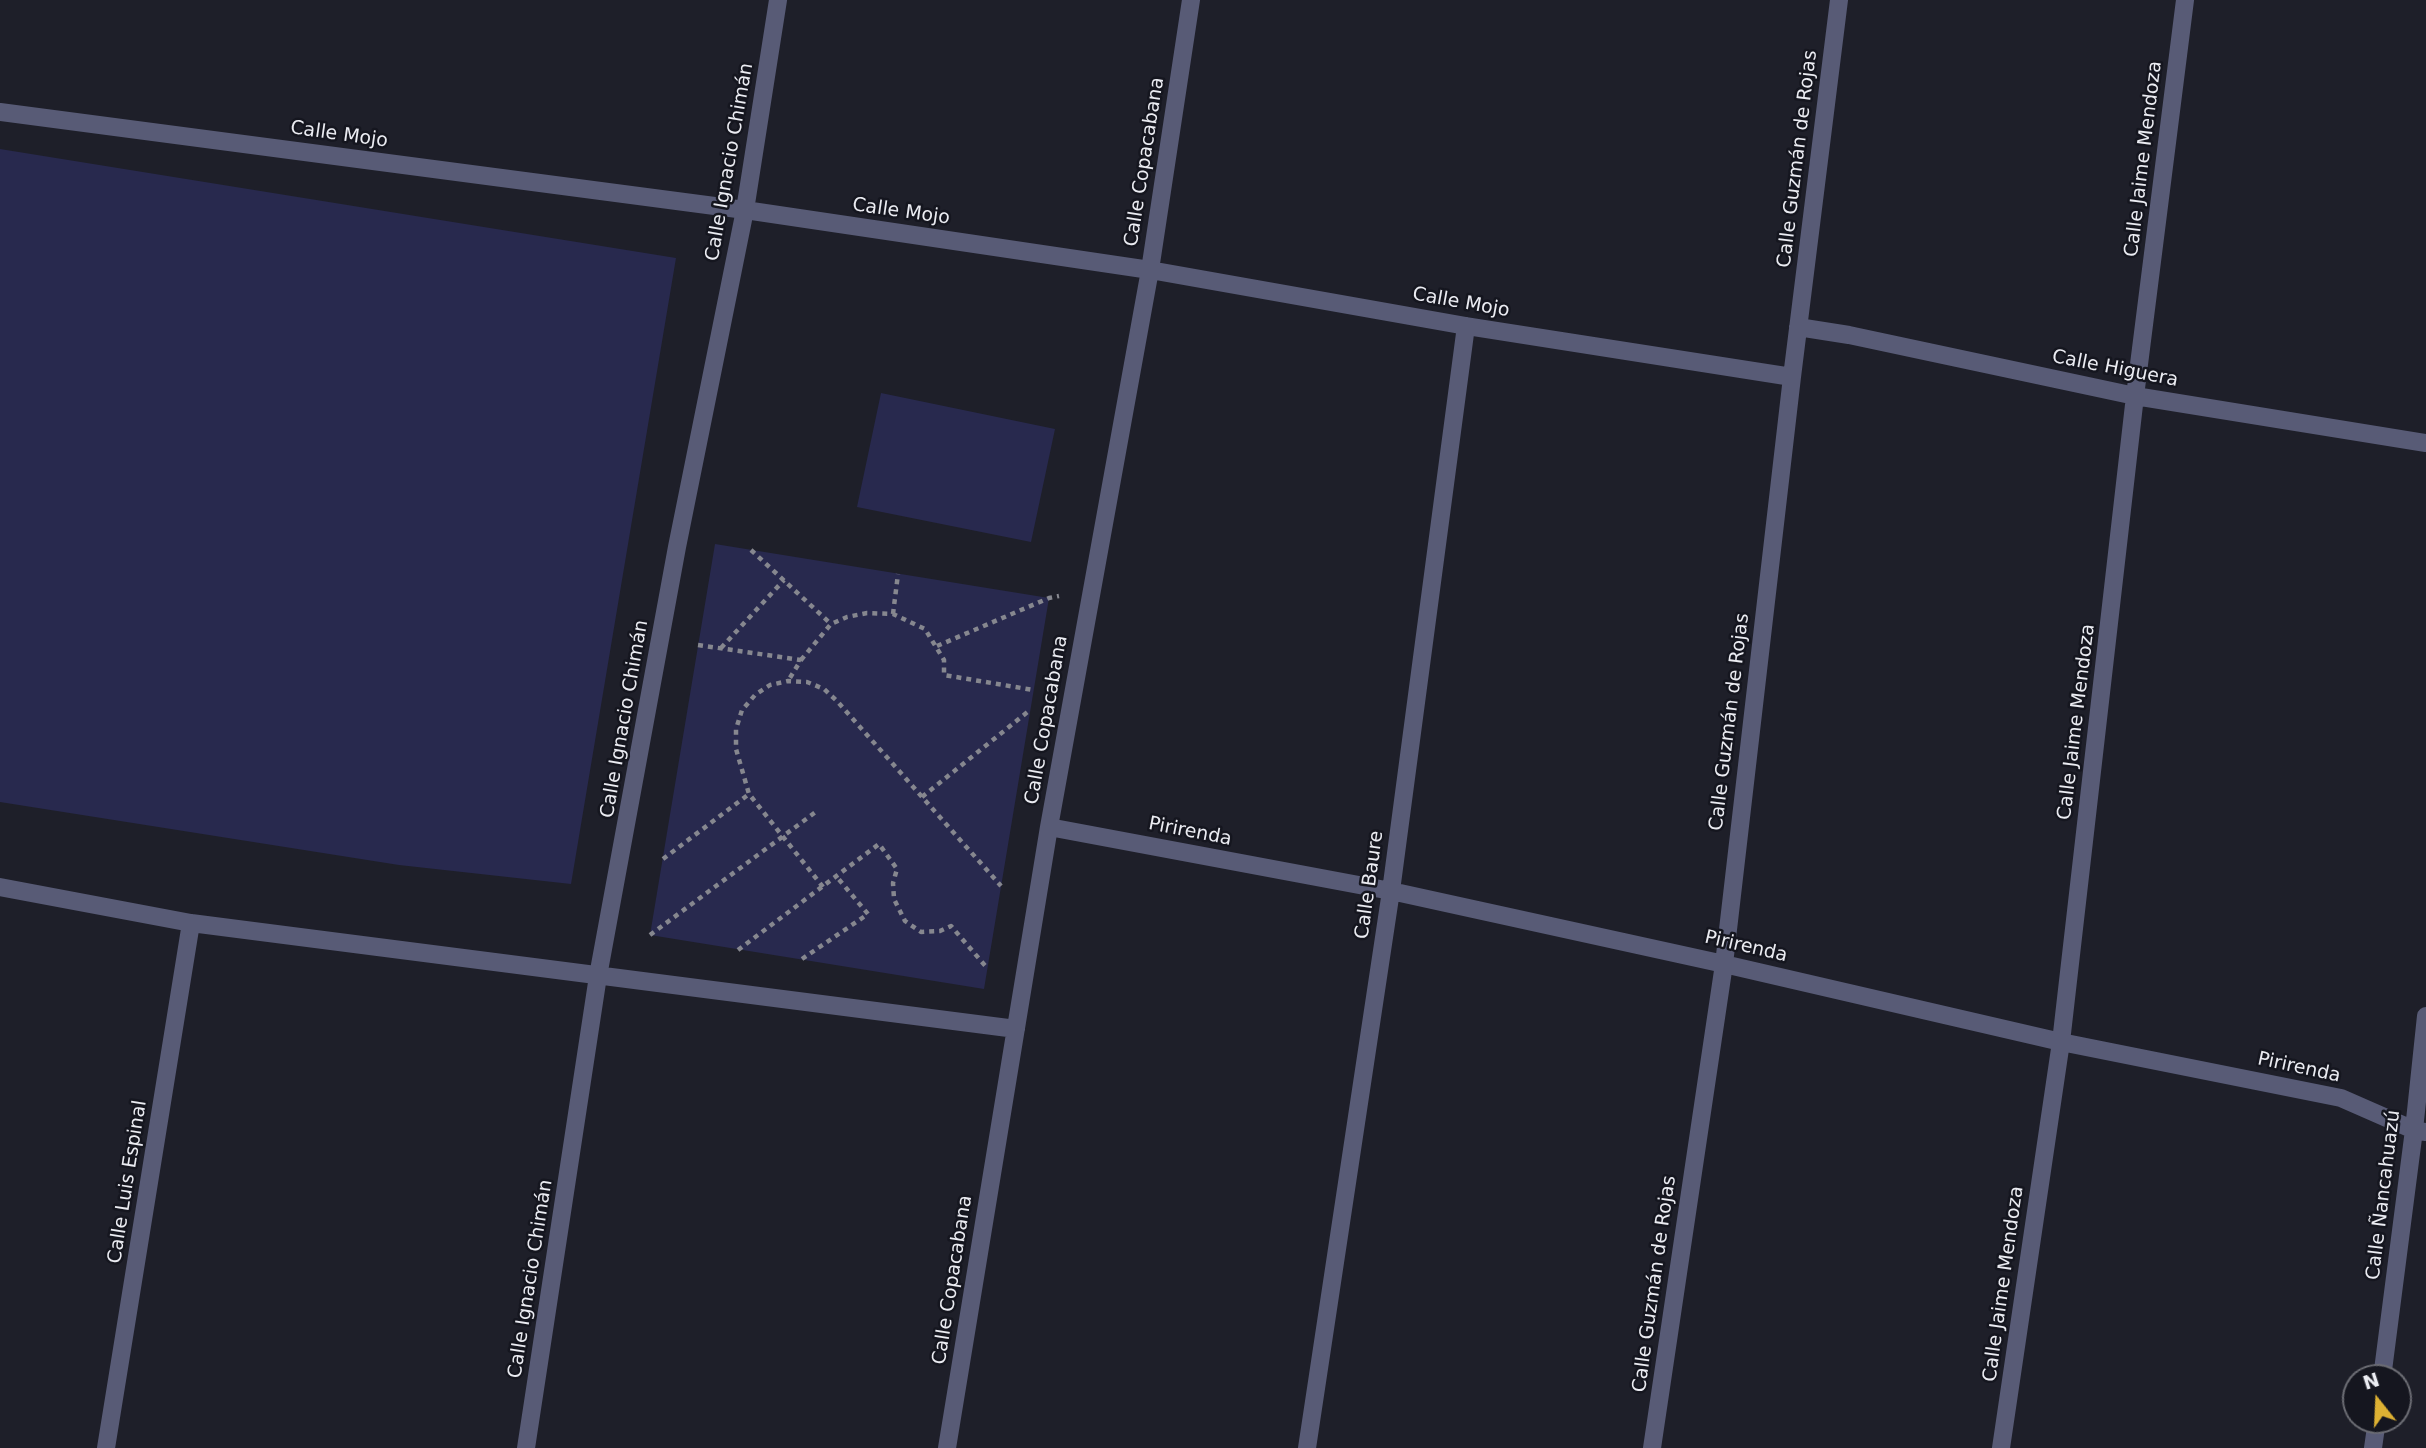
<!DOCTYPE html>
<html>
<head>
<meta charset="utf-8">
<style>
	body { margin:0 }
	#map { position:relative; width:2426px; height:1448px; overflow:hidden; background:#1e1f29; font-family:"DejaVu Sans",sans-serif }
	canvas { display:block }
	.north { position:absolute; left:2342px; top:1364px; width:70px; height:70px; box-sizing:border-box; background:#15161f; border:2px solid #6b6c73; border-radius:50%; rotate:342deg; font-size:19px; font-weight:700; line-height:28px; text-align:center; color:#ebecf2 }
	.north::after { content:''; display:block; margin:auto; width:24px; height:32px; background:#ddb133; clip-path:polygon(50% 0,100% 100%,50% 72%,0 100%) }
</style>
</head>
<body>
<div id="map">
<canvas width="2426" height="1448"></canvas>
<div class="north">N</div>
</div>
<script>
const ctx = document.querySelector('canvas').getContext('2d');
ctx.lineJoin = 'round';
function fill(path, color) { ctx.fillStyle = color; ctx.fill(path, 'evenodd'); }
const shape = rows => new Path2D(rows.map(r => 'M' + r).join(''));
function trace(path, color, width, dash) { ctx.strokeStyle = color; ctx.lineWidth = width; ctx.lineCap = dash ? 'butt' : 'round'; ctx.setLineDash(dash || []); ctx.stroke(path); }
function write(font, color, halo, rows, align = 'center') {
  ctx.font = font + ' "DejaVu Sans",sans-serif'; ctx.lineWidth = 5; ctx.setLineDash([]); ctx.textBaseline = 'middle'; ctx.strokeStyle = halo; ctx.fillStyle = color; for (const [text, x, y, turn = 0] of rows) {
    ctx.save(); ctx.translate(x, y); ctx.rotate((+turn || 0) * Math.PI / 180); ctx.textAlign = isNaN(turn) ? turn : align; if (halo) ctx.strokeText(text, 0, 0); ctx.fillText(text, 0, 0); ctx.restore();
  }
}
const green = shape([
	[0,149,676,258,571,884,399,865,0,802],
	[881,393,1055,429,1031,542,857,507],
	[715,544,1049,598,984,989,650,935]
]);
const path = shape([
	[751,550,831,624],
	[893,614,898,574],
	[698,645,801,660,788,681],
	[937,646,1049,598,1059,596],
	[721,648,784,580],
	[801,660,831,624,847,617,867,613,893,614,925,629,944,660,944,675,1033,690],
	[922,797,1030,710],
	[663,859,749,794],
	[823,887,749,794,736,749,736,729,742,710,755,695,770,685,788,681,807,682,824,689,837,701,1001,886],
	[650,935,817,811],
	[738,950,879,844,897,869,893,883,894,899,905,921,921,932,940,931,951,926,988,969],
	[802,959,868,914,836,876]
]);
const minor = shape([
	[0,112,745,210,1150,270,1466,326,1792,377],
	[1798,327,1849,335,2135,396,2426,443],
	[1049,827,1391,891,1724,964,2061,1042,2341,1098,2414,1130,2426,1132],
	[0,887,191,923,1016,1029],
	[2382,1378,2414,1130,2426,1016],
	[106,1448,191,923],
	[526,1448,598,976,677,547,745,210,778,0],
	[947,1448,1049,827,1150,270,1191,0],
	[1307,1448,1391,891,1466,326],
	[1652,1448,1724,964,1792,377,1839,0],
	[2001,1448,2061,1042,2135,396,2185,0],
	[2373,1448,2377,1420]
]);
const streetNames = [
	["Calle Mojo",339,135,8],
	["Calle Guzmán de Rojas",1798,159,-83],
	["Calle Jaime Mendoza",2144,159,-83],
	["Calle Ignacio Chimán",730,162,-80],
	["Calle Copacabana",1145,162,-81],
	["Calle Mojo",901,212,8],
	["Calle Mojo",1461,303,10],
	["Calle Higuera",2115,369,11],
	["Calle Ignacio Chimán",625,719,-80],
	["Calle Copacabana",1047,720,-80],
	["Calle Guzmán de Rojas",1730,722,-83],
	["Calle Jaime Mendoza",2077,722,-83],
	["Pirirenda",1190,832,11],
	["Calle Baure",1370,885,-82],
	["Pirirenda",1746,947,13],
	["Pirirenda",2299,1068,12],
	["Calle Luis Espinal",128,1182,-81],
	["Calle Ñancahuazú",2384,1195,-83],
	["Calle Ignacio Chimán",531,1279,-81],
	["Calle Copacabana",953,1280,-81],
	["Calle Guzmán de Rojas",1655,1284,-82],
	["Calle Jaime Mendoza",2004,1284,-82]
];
fill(green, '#28294e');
trace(path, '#86878f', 4.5, [5, 5]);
trace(minor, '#585b76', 18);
write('19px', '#ebecf2', '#15161f', streetNames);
</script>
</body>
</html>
